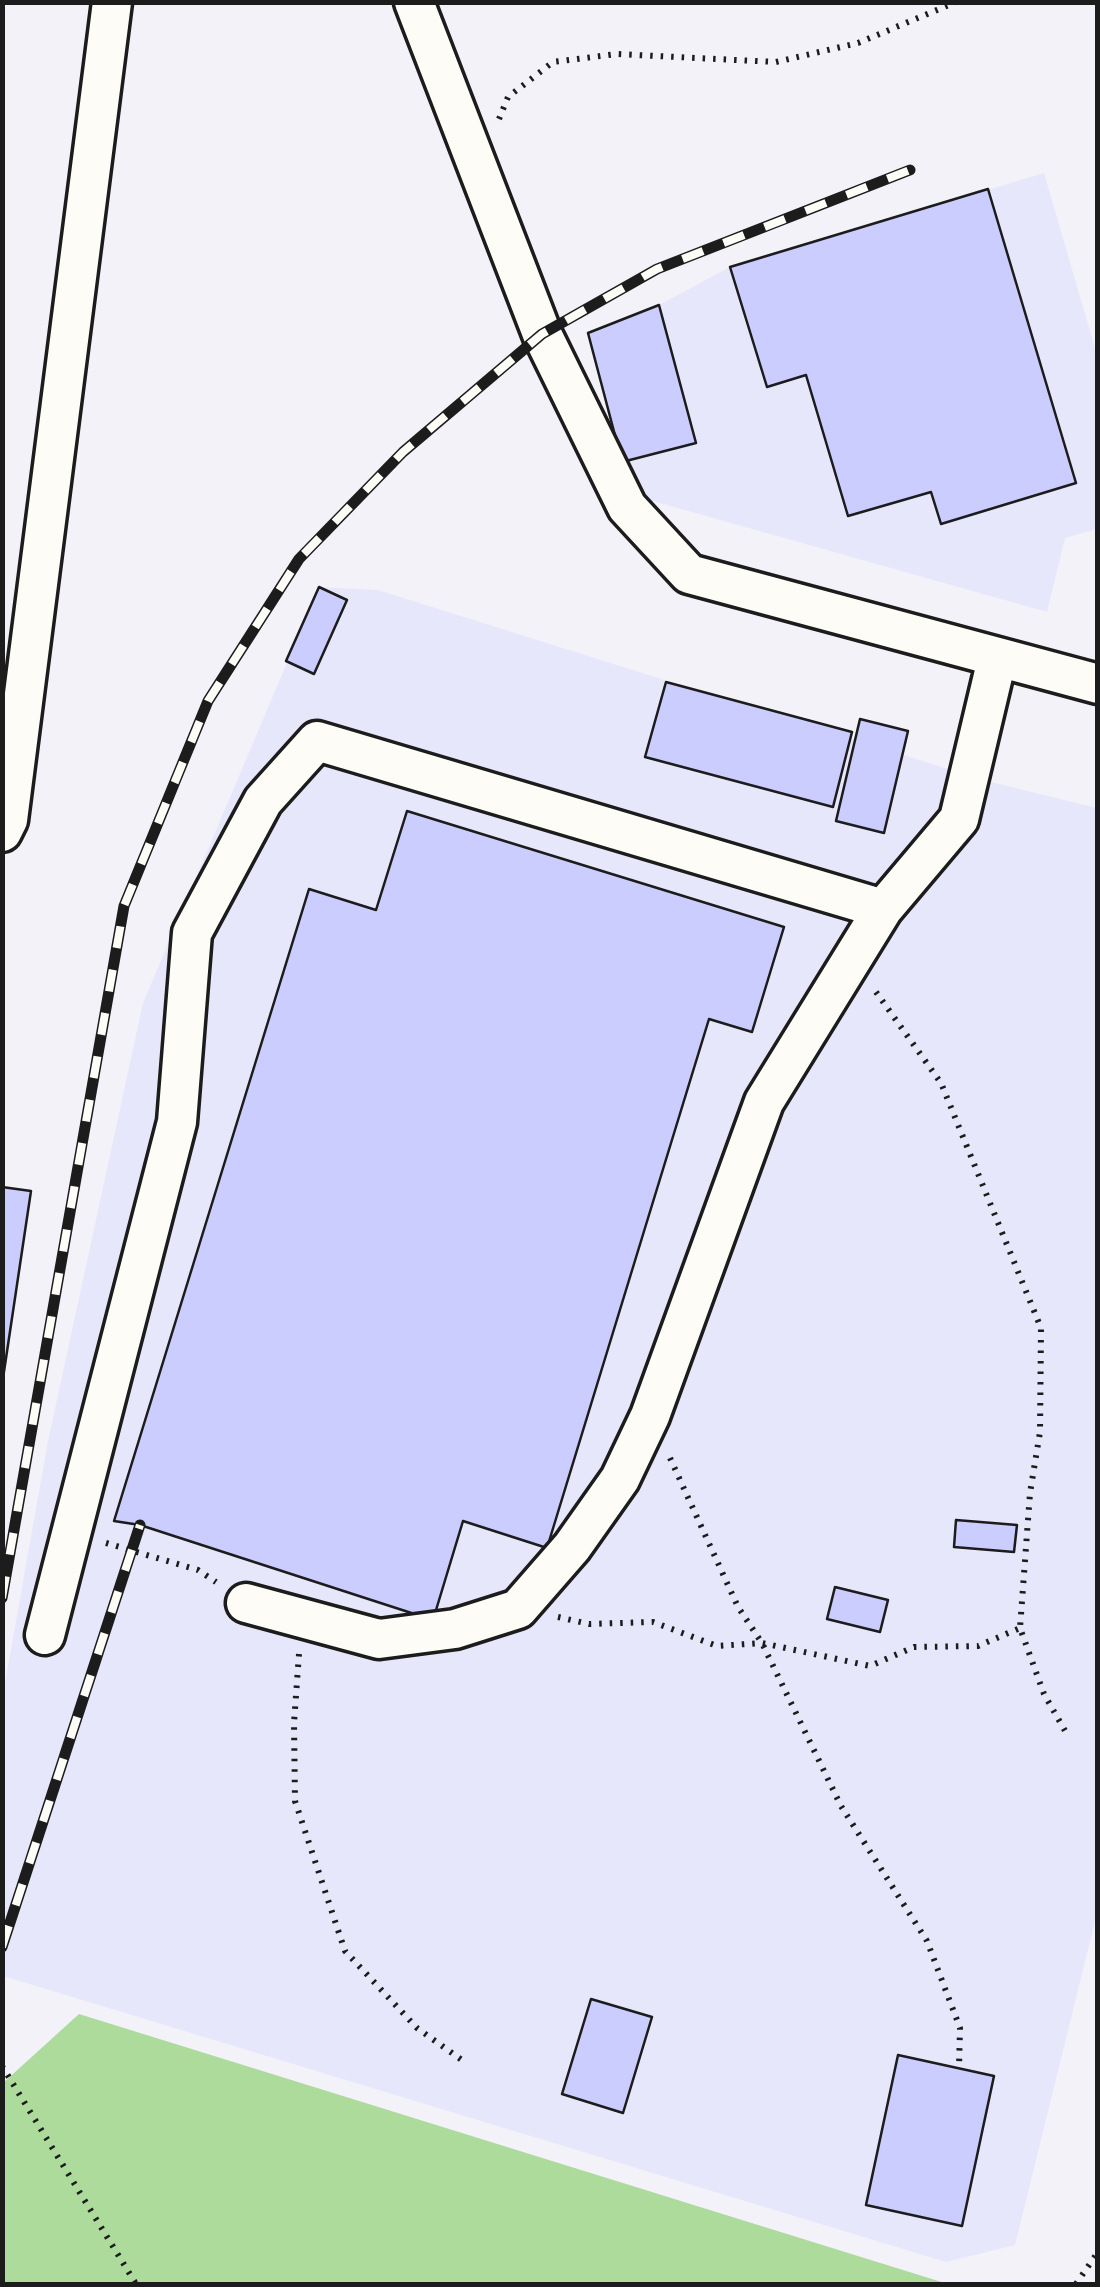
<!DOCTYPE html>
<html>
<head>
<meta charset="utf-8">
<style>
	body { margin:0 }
	#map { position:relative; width:1100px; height:2287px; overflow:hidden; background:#f3f2f9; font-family:"Shantell Sans",sans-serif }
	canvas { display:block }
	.frame { position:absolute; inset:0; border:5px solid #1c1c1c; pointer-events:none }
</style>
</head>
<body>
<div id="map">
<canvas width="1100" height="2287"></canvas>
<div class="frame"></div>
</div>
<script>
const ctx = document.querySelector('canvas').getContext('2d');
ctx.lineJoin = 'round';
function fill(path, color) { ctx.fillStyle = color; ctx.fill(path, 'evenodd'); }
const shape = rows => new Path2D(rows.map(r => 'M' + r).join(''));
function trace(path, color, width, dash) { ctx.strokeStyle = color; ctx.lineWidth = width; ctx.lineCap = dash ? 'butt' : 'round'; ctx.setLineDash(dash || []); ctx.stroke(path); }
const built = shape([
	[1044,173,1097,355,1097,529,1065,538,1047,612,635,496,622,462,588,333,659,305,730,267],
	[319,587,378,590,983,780,1097,808,1098,1909,1015,2245,946,2262,3,1976,3,1694,48,1441,143,1003]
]);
const green = shape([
	[79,2014,948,2284,3,2284,3,2083]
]);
const building = shape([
	[988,189,1076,483,941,524,931,492,848,516,806,375,767,387,730,267,988,189],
	[659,305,696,443,622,462,588,333,659,305],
	[319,587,347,600,314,674,286,661,319,587],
	[666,682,852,732,833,807,645,757,666,682],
	[860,719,908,731,884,833,836,821,860,719],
	[407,811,784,927,752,1032,709,1019,547,1548,463,1521,433,1620,140,1525,114,1521,309,889,376,910,407,811],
	[2,1187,31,1191,2,1385,2,1187],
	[956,1520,1017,1525,1014,1552,954,1547,956,1520],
	[835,1587,888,1600,880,1632,827,1619,835,1587],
	[591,1999,652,2017,623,2113,562,2094,591,1999],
	[898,2055,994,2076,962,2226,866,2205,898,2055]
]);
const path = shape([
	[499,119,508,97,553,62,617,54,776,62,858,43,956,2],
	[876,992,941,1083,1041,1328,1040,1432,1030,1493,1020,1628,1044,1694,1068,1736],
	[670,1458,738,1607,762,1643,841,1806,927,1941,960,2028,959,2068],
	[106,1543,198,1570,216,1582],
	[558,1617,589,1624,653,1622,717,1646,762,1643,870,1666,914,1647,978,1646,1020,1628],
	[299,1654,294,1723,295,1801,345,1951,417,2028,466,2063],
	[2,2066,136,2284],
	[1076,2284,1098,2252]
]);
const minor = shape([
	[414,2,542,334,627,507,689,574,1098,684],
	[2,832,8,820,112,2],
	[246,1603,379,1639,455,1629,518,1609,572,1547,620,1479,650,1416,764,1102,883,909,959,819,997,659],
	[45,1635,177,1122,192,933,263,801,317,741,883,909]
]);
const rail = shape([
	[2,1598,124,906,208,701,299,559,403,452,542,334,657,269,910,170],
	[2,1947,140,1525]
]);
fill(built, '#e7e7fb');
fill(green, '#acdb9b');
fill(building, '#cbccff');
trace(building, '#1c1c1c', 2.5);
trace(minor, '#1c1c1c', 45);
trace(path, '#1c1c1c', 6, [2.5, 8]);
trace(minor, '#fdfcf7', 38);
trace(rail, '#1c1c1c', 11);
trace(rail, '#fdfcf7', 8, [22]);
</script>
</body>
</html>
